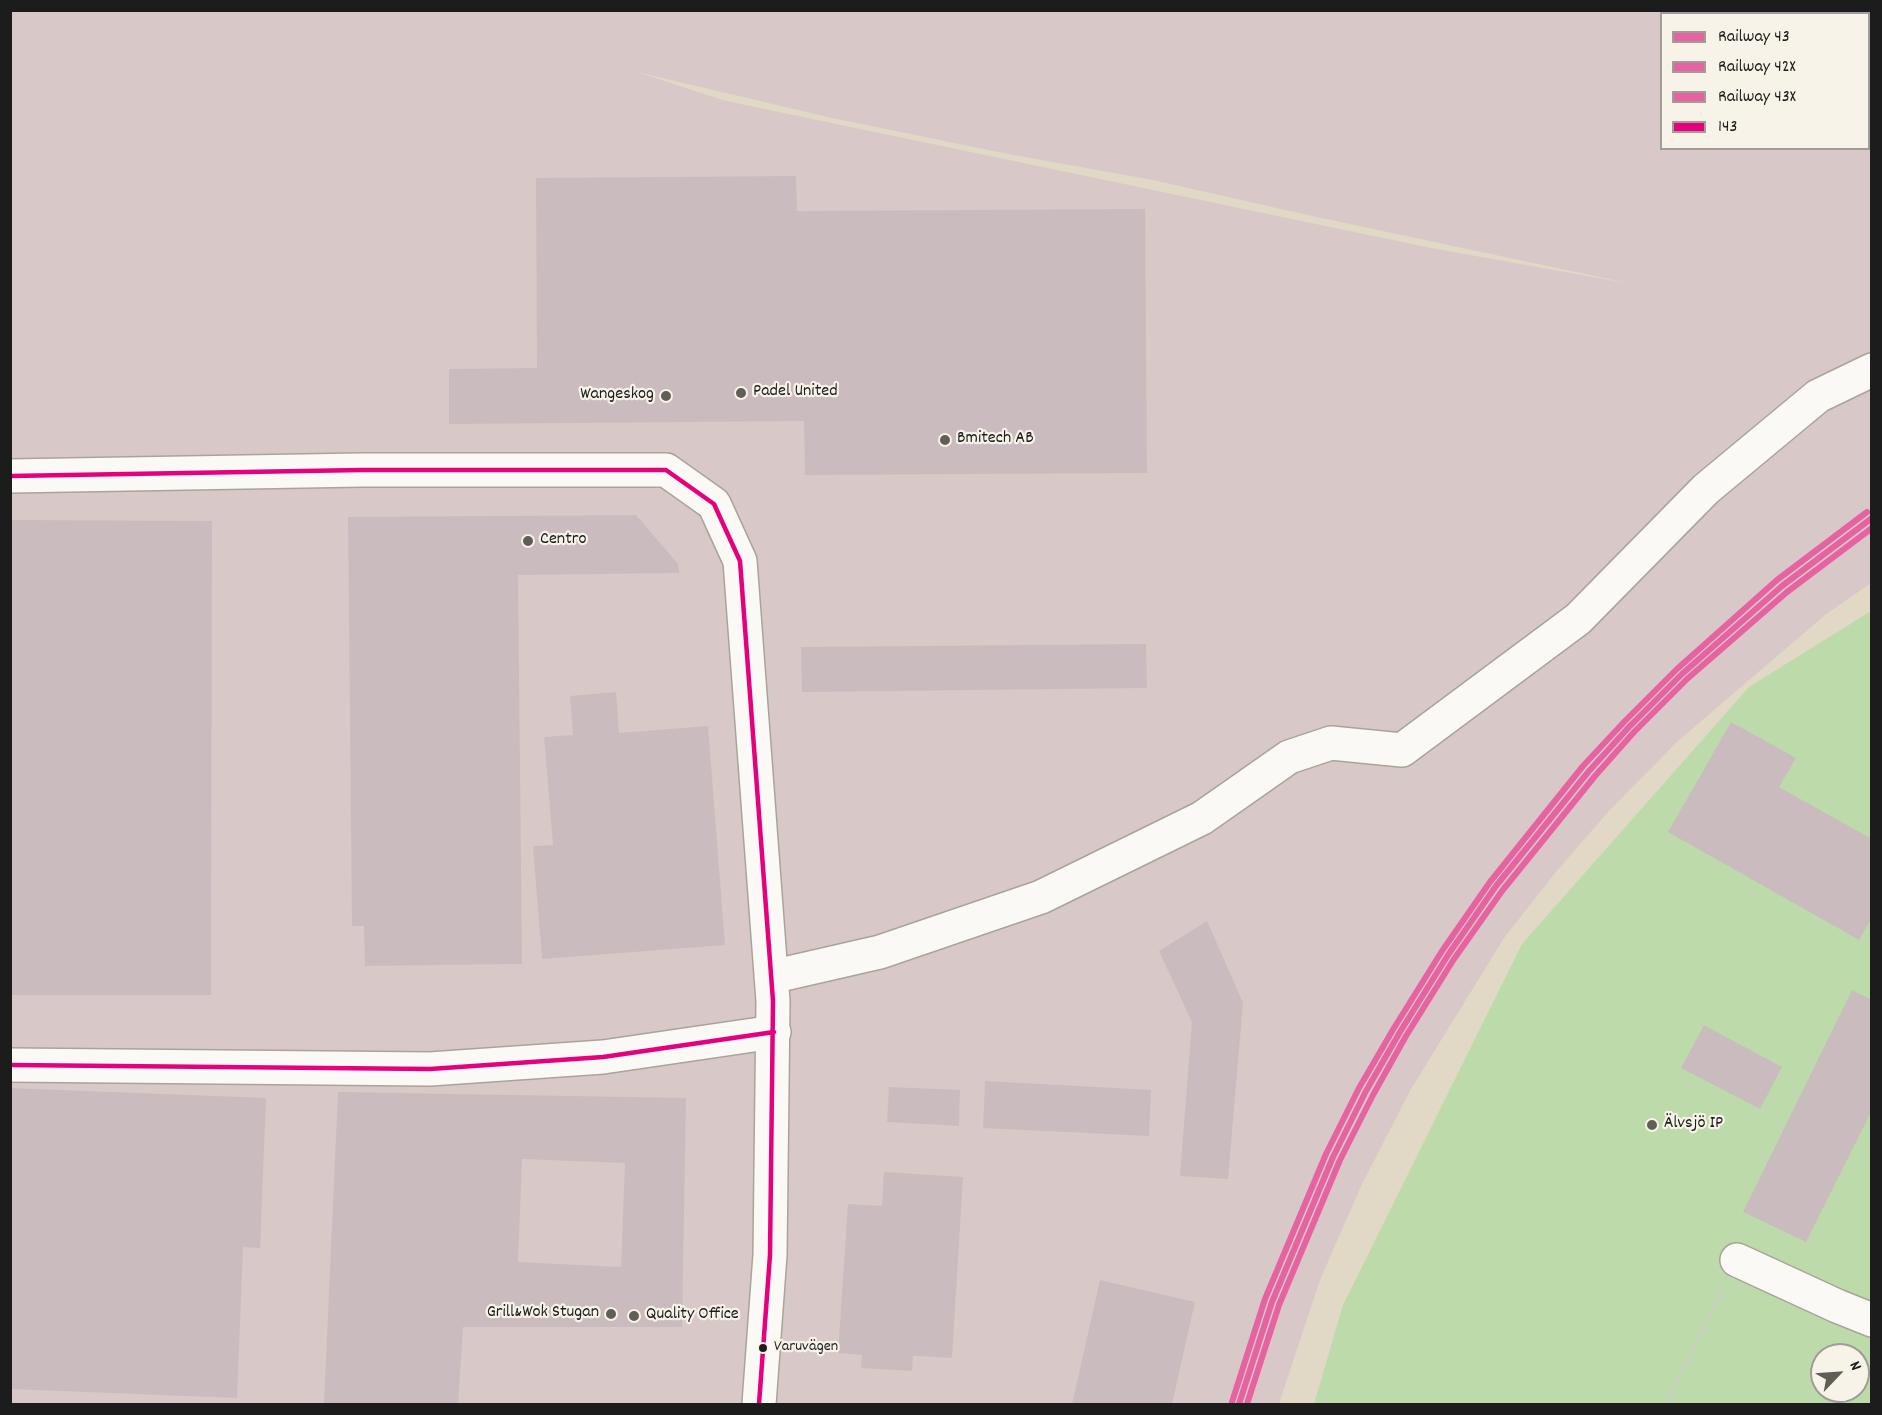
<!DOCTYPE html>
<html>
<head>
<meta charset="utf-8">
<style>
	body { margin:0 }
	#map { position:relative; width:1882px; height:1415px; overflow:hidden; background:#e1d8c5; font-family:Dekko,sans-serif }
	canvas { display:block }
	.frame { position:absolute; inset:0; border:12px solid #1c1c1c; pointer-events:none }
	.legend { position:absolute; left:1660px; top:12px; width:210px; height:138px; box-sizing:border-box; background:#f7f3e8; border:2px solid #9f9d96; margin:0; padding:8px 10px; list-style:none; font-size:18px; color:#1c1c1c }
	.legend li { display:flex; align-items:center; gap:12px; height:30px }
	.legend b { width:30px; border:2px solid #9f9d96 }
	.north { position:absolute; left:1810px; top:1343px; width:60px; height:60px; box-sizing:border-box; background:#f7f3e8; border:2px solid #9f9d96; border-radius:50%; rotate:65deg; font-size:16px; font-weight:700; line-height:24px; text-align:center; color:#1c1c1c }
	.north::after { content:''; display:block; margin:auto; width:21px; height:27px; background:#615e57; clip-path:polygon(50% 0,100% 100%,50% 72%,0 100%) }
</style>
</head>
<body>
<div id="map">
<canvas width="1882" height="1415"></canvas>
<div class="frame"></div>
<ul class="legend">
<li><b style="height:8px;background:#e662a0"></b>Railway 43</li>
<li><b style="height:8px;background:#e662a0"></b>Railway 42X</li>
<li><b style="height:8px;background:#e662a0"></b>Railway 43X</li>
<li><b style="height:8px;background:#e5007d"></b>143</li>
</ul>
<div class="north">N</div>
</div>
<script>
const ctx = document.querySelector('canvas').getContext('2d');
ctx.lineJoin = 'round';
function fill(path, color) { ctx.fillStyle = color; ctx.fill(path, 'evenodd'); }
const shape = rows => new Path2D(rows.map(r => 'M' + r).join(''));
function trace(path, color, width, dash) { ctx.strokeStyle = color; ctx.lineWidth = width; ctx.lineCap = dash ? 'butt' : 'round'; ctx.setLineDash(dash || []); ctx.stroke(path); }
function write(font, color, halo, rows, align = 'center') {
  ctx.font = font + ' Dekko,sans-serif'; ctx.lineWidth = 4.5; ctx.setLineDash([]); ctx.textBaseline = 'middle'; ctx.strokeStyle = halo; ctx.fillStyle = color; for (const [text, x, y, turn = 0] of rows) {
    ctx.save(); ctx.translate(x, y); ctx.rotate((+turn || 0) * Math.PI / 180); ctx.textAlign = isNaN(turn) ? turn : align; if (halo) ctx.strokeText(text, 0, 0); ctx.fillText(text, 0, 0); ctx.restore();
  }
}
const industrial = shape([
	[10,11,1871,11,1871,583,1825,615,1679,740,1608,812,1555,873,1504,938,1411,1089,1362,1184,1320,1280,1279,1404,11,1404],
	[1662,14,1868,14,1868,148,1662,148],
	[637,72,832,118,1008,154,1153,180,1303,214,1632,284,1431,248,726,101]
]);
const green = shape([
	[1871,611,1871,1404,1314,1404,1343,1305,1522,944,1749,687],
	[1822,1355,1858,1355,1858,1391,1822,1391]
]);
const building = shape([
	[796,176,797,211,1145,209,1147,473,805,475,804,421,449,424,449,369,537,368,536,178],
	[636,515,678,564,679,573,518,575,522,964,365,966,364,926,352,926,348,517],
	[10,520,212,521,211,995,10,995],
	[1146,644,1147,688,802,692,801,647],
	[616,692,619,733,708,726,725,945,542,959,533,846,553,845,544,737,573,735,570,696],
	[1731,722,1796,758,1779,787,1872,839,1872,918,1859,940,1668,832],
	[1207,921,1243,1003,1228,1179,1180,1176,1192,1022,1159,951],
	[1852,990,1872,1000,1872,1110,1806,1242,1743,1212],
	[1704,1025,1782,1067,1760,1109,1681,1068],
	[985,1081,1151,1090,1149,1136,983,1128],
	[889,1087,960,1090,959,1126,887,1122],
	[10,1088,266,1098,260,1248,243,1247,237,1398,10,1389],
	[338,1092,686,1098,682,1327,463,1327,458,1404,324,1404],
	[522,1159,625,1163,621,1267,518,1262],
	[884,1172,963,1177,952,1358,913,1356,912,1371,861,1368,862,1355,838,1353,848,1204,882,1206],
	[1100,1280,1195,1302,1172,1404,1072,1404]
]);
const path = shape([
	[1666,1404,1723,1288]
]);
const minor = shape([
	[10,476,362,470,666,470,714,504,740,561,773,1001,770,1255,759,1404],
	[771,977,880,952,1041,897,1202,818,1289,757,1331,743,1402,750,1578,619,1706,489,1818,396,1872,370],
	[10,1065,430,1069,603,1057,774,1032],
	[1737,1260,1837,1306,1872,1320]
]);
const bus1 = shape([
	[10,476,362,470,666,470,714,504,740,561,773,1001,770,1255,759,1404],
	[10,1065,430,1069,603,1057,774,1032]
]);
const rail1 = shape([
	[1239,1404,1272,1302,1333,1157,1366,1091,1400,1032,1448,955,1496,886,1589,771,1629,727,1682,674,1782,586,1872,518]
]);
const rail2 = shape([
	[1247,1404,1279,1305,1340,1160,1373,1095,1406,1036,1454,959,1502,891,1595,776,1634,732,1687,679,1787,592,1872,528]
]);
const rail3 = shape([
	[1232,1402,1265,1299,1326,1154,1359,1088,1394,1028,1442,951,1490,882,1583,766,1624,722,1677,669,1777,580,1867,512]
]);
const markers = [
	[741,393,6,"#615e57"],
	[666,396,6,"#615e57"],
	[945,440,6,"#615e57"],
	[528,541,6,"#615e57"],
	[1652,1125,6,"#615e57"],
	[611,1314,6,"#615e57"],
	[634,1316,6,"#615e57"],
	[763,1348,5,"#1c1c1c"]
];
const busNames = [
	["Varuvägen",774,1348]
];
const poiNames = [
	["Padel United",753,393],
	["Wangeskog",654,396,"right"],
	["Bmitech AB",957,440],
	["Centro",540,541],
	["Älvsjö IP",1664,1125],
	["Grill&Wok Stugan",599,1314,"right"],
	["Quality Office",646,1316]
];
fill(industrial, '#d8c9c8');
fill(green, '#bddbaa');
fill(building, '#cabcbe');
trace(minor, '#a9a498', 36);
trace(path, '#ceccc7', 4, [4.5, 4.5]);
trace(minor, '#faf9f6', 33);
trace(bus1, '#e5007d', 4.5);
trace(rail1, '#e662a0', 6);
trace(rail2, '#e662a0', 6);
trace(rail3, '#e662a0', 6);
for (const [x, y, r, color] of markers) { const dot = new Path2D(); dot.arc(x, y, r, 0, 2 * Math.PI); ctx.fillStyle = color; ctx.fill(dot); trace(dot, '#f7f3e8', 2); }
write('16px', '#1c1c1c', '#f7f3e8', busNames, 'left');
write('18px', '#1c1c1c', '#f7f3e8', poiNames, 'left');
</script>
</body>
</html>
